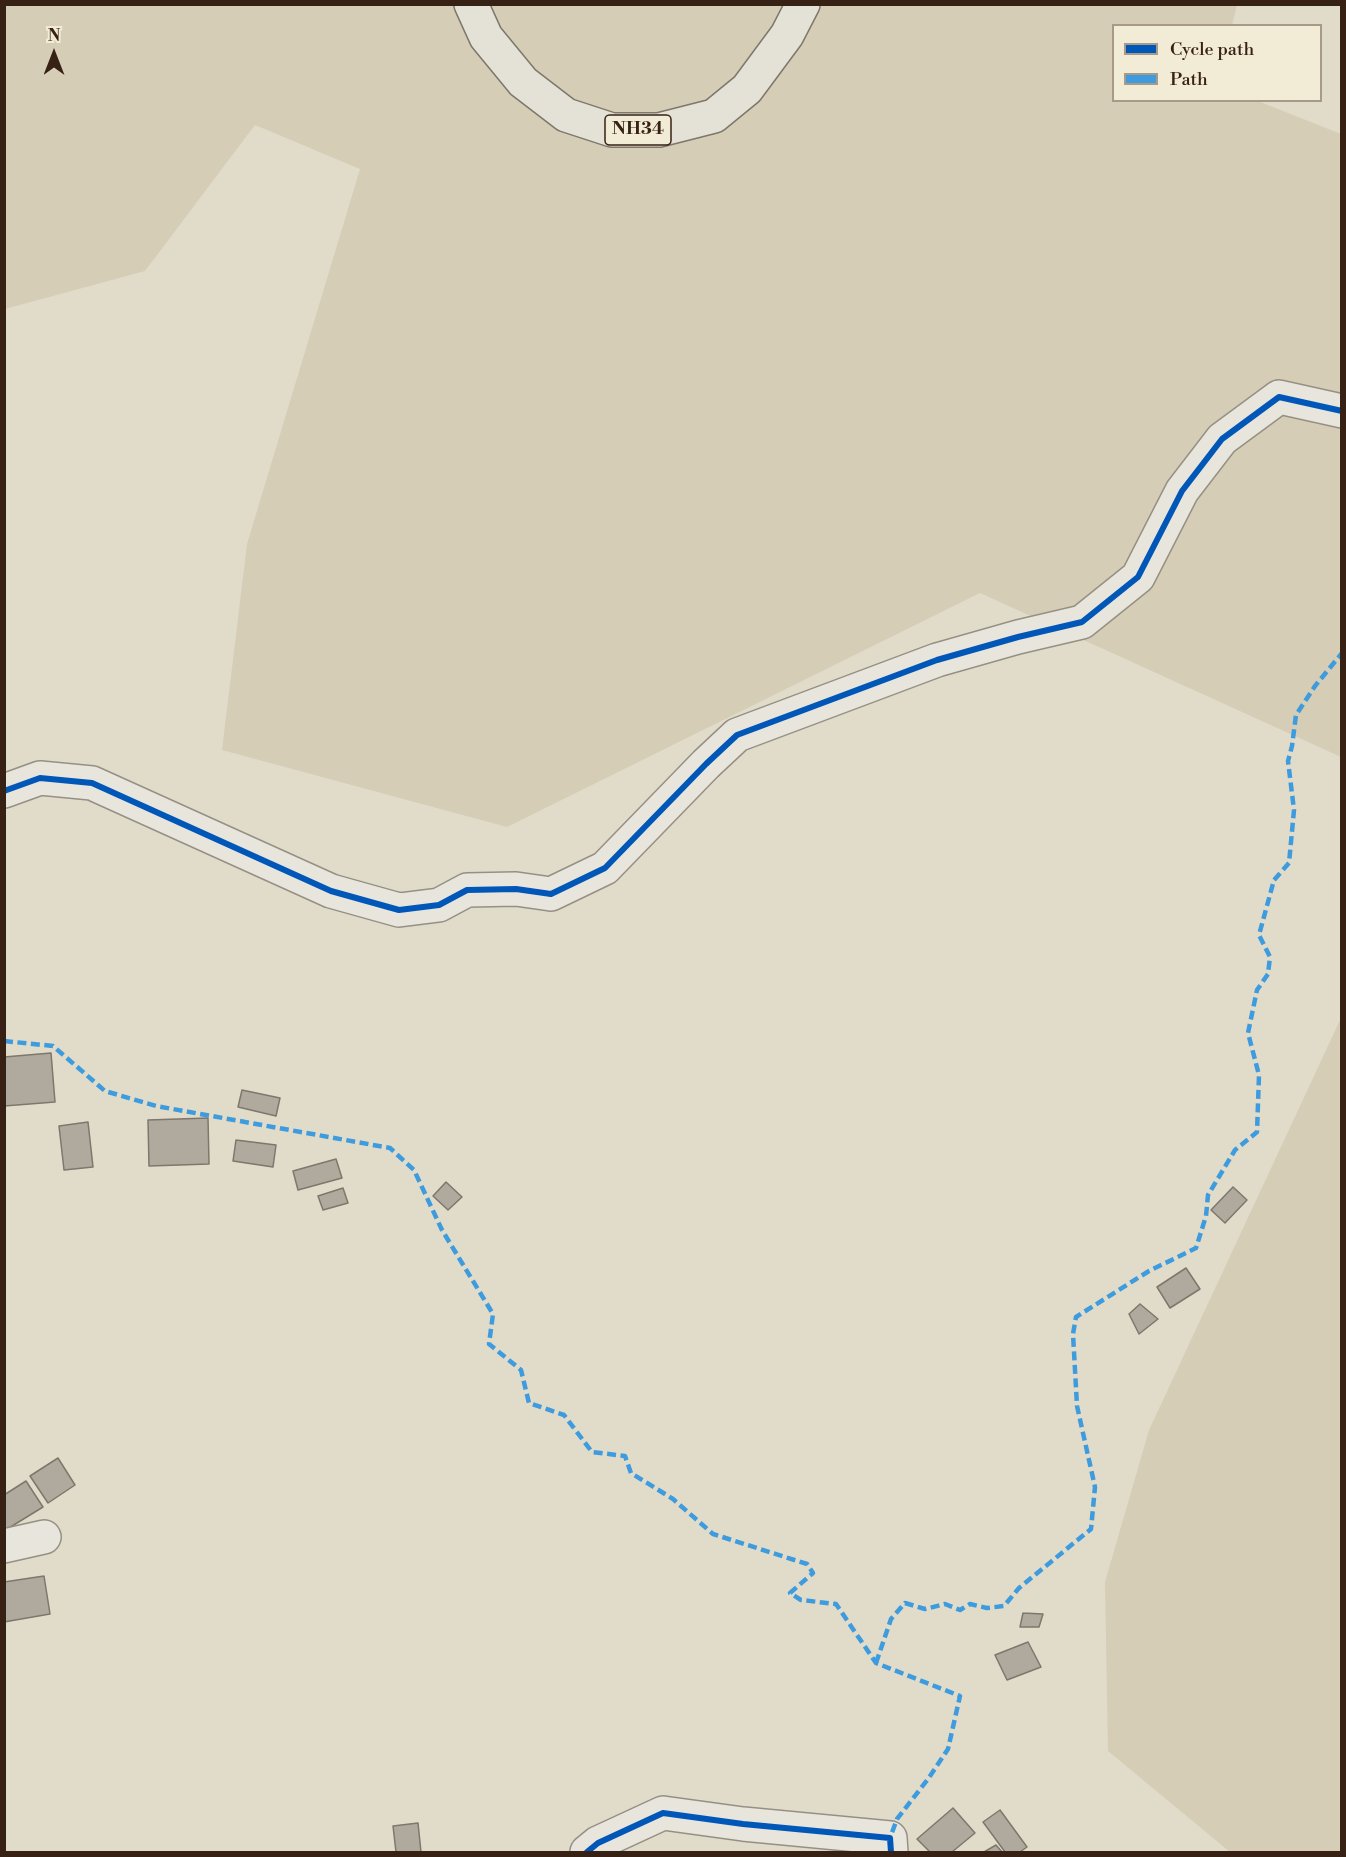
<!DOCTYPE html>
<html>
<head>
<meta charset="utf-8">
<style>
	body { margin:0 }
	#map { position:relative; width:1346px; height:1857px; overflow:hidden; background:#e1dcca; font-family:"Libre Bodoni",serif }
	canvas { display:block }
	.frame { position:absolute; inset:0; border:6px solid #372014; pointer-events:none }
	.legend { position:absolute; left:1112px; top:24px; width:210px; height:78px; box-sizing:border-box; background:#f2ecd6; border:2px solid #a79a88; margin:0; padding:8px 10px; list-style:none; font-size:18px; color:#372014 }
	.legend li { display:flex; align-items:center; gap:12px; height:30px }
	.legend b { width:30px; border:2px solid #a79a88 }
	.north { position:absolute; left:24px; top:24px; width:60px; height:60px; -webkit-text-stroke:4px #f2ecd6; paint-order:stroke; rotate:0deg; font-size:16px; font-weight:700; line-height:24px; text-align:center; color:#372014 }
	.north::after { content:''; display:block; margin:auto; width:21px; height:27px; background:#372014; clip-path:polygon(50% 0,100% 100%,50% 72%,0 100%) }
</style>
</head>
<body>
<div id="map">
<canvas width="1346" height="1857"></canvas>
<div class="frame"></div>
<ul class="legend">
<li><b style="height:8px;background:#0057b8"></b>Cycle path</li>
<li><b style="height:8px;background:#3e9bde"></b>Path</li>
</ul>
<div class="north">N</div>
</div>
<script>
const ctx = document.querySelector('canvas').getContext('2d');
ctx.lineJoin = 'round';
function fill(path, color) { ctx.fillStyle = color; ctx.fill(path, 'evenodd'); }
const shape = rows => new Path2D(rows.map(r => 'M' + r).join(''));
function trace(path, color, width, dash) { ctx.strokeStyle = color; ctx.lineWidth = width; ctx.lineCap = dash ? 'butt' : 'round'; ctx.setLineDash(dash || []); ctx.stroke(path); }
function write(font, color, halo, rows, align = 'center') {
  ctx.font = font + ' "Libre Bodoni",serif'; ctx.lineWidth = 5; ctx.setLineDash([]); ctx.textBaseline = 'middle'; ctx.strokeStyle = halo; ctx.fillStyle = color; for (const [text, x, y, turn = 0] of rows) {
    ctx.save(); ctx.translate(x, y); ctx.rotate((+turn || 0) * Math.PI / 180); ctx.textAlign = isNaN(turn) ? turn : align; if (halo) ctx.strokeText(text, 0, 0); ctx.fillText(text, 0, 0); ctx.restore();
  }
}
const green = shape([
	[5,5,1237,5,1232,25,1114,26,1114,100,1258,101,1341,134,1341,757,980,593,507,827,222,750,247,544,360,169,255,125,145,271,5,309],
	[1341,1018,1341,1852,1230,1852,1108,1751,1105,1582,1149,1430]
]);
const building = shape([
	[51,1053,55,1102,4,1106,4,1057,51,1053],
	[242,1090,280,1098,276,1116,238,1107,242,1090],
	[208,1118,209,1164,149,1166,148,1120,208,1118],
	[88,1122,93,1167,64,1170,59,1126,88,1122],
	[236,1140,276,1145,273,1167,233,1161,236,1140],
	[336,1159,342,1178,298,1190,293,1171,336,1159],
	[446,1182,462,1197,448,1210,433,1196,446,1182],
	[1233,1187,1247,1200,1225,1223,1211,1210,1233,1187],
	[343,1188,348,1203,323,1210,318,1196,343,1188],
	[1186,1268,1200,1289,1170,1308,1157,1287,1186,1268],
	[1140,1304,1158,1319,1139,1334,1129,1314,1140,1304],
	[58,1458,75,1485,48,1503,30,1476,58,1458],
	[26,1481,43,1507,4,1531,4,1495,26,1481],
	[44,1576,50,1614,4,1622,4,1582,44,1576],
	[1023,1613,1043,1614,1039,1627,1020,1627,1023,1613],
	[1028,1642,1041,1667,1007,1680,995,1655,1028,1642],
	[953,1808,975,1833,952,1852,930,1852,917,1839,953,1808],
	[1000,1810,1027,1847,1020,1852,1005,1852,983,1822,1000,1810],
	[418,1823,421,1852,396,1852,393,1826,418,1823],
	[996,1845,1002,1852,984,1852,996,1845]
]);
const minor = shape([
	[4,791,40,778,92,783,331,891,399,910,439,905,467,890,516,889,551,894,605,868,706,764,737,735,937,660,1018,637,1082,622,1138,577,1182,491,1222,439,1279,397,1342,411],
	[4,1546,44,1537],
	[587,1852,598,1843,663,1813,743,1824,890,1838,891,1852]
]);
const highway = shape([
	[471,4,486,37,523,82,566,115,612,130,659,130,714,116,747,89,787,35,803,4]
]);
const quiet = shape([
	[4,1041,53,1046,105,1091,156,1106,390,1148,414,1170,442,1230,493,1314,489,1344,521,1370,529,1403,564,1415,592,1452,625,1456,631,1473,673,1499,713,1534,807,1564,813,1573,790,1593,801,1600,836,1604,876,1663,960,1696,948,1749,928,1779,897,1819,890,1838],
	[876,1663,891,1619,905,1603,925,1609,945,1604,960,1610,970,1604,987,1608,1004,1606,1019,1588,1091,1529,1095,1487,1077,1406,1073,1334,1076,1317,1149,1271,1196,1248,1206,1216,1208,1195,1235,1150,1257,1132,1259,1075,1248,1033,1257,990,1268,974,1270,957,1259,935,1274,880,1289,863,1294,810,1288,761,1292,746,1296,715,1315,686,1342,653]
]);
const cycleway = shape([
	[4,791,40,778,92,783,331,891,399,910,439,905,467,890,516,889,551,894,605,868,706,764,737,735,937,660,1018,637,1082,622,1138,577,1182,491,1222,439,1279,397,1342,411],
	[587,1852,598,1843,663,1813,743,1824,890,1838,891,1852]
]);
const shields = [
	[638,130,66]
];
const shieldNames = [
	["NH34",638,130]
];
fill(green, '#d5cdb5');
fill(building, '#b0aa9e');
trace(building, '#7d776c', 1.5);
trace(minor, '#969084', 36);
trace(highway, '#7d776c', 36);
trace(minor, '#e8e5dc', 33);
trace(highway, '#e4e1d6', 33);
trace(quiet, '#3e9bde', 4.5, [9, 4.5]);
trace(cycleway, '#0057b8', 6);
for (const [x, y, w] of shields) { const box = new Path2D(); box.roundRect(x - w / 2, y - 15, w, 30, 4.5); ctx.fillStyle = '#f2ecd6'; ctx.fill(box); trace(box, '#372014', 1.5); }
write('bold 18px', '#372014', null, shieldNames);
</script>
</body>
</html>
